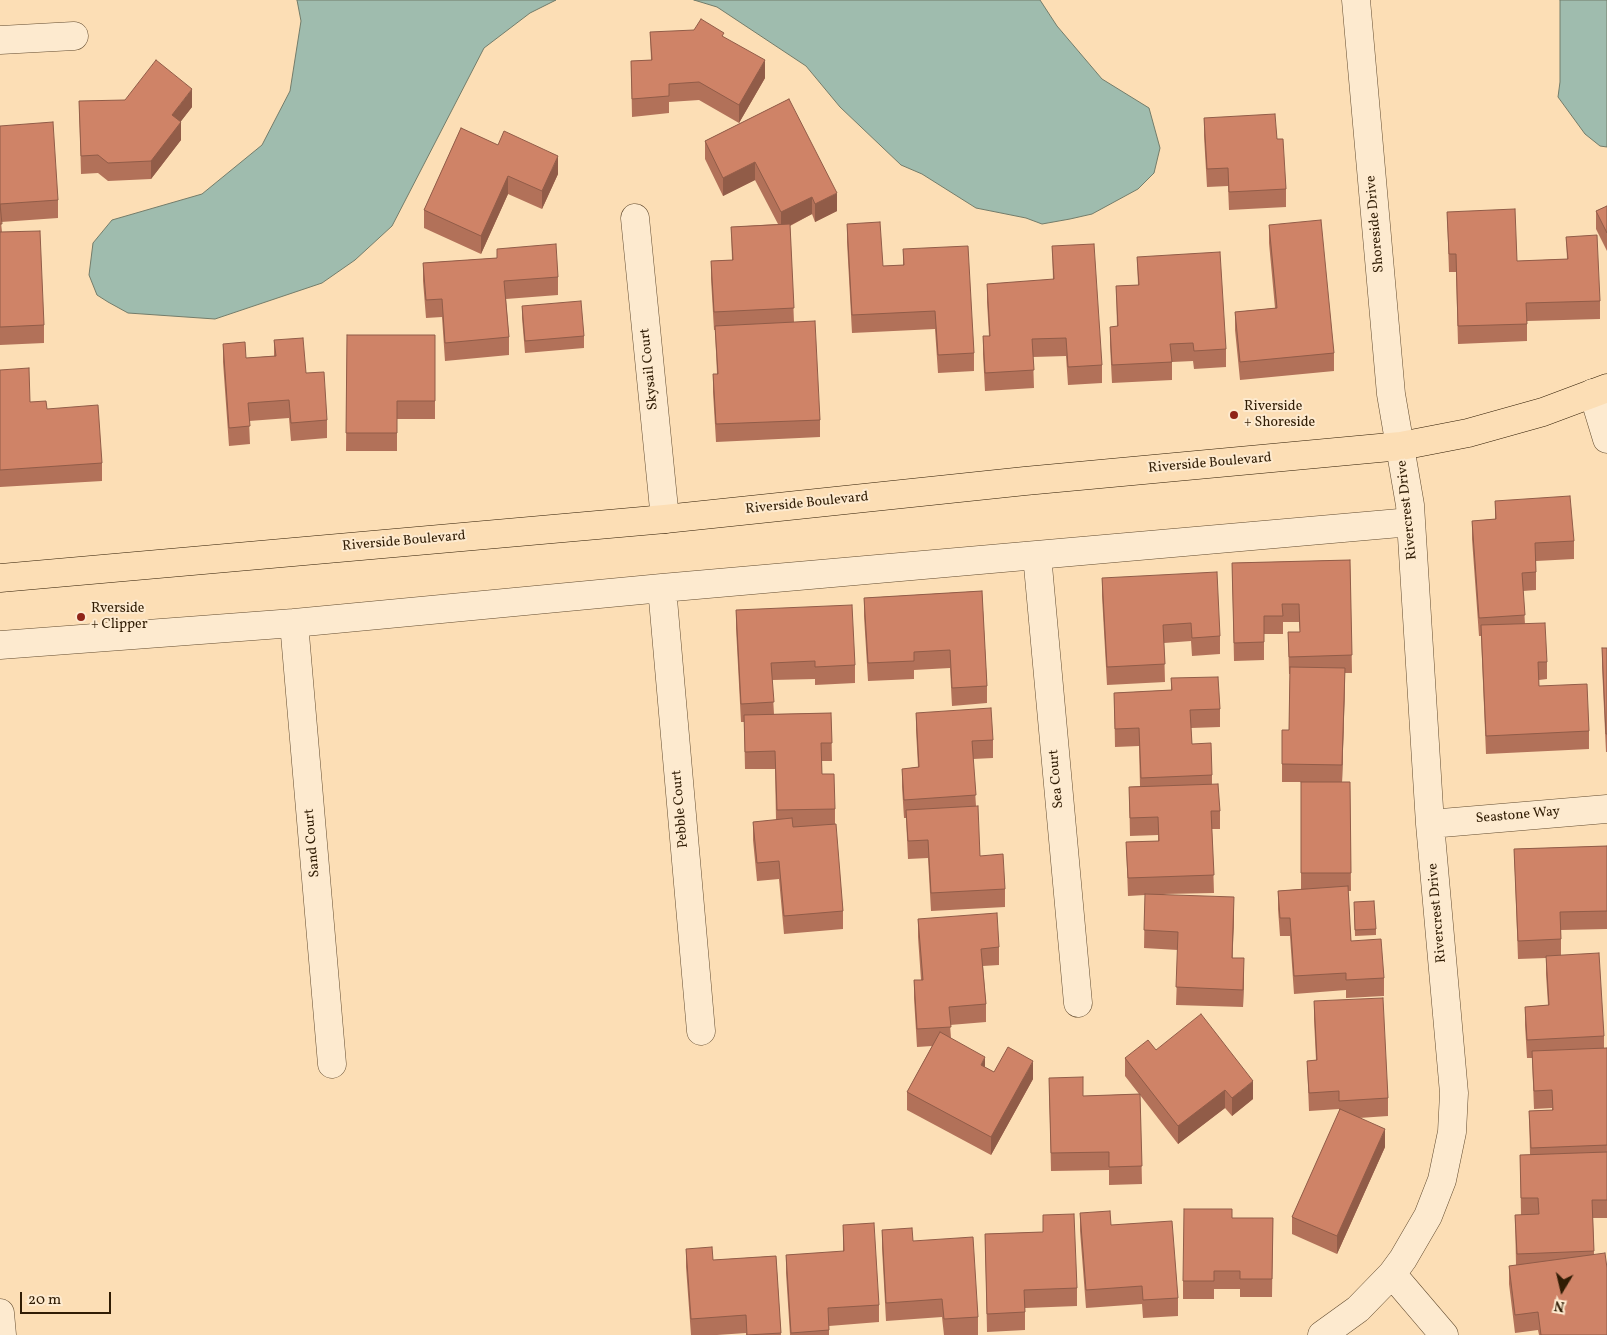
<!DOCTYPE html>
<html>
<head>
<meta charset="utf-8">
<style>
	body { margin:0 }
	#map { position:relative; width:1607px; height:1335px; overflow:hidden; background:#fcdeb5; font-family:Vollkorn,serif }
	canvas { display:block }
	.north { position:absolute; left:1537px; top:1265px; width:50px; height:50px; -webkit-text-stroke:4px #fdeacf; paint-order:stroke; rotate:189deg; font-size:14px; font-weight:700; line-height:20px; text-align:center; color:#301c04 }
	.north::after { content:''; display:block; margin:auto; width:18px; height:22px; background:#301c04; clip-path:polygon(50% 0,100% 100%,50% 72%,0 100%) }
	.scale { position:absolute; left:20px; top:1292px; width:91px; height:22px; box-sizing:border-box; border:2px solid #301c04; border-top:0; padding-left:6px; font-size:15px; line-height:18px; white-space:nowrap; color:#301c04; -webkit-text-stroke:4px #fdeacf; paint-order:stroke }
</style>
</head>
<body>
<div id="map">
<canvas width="1607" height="1335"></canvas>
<div class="north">N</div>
<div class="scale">20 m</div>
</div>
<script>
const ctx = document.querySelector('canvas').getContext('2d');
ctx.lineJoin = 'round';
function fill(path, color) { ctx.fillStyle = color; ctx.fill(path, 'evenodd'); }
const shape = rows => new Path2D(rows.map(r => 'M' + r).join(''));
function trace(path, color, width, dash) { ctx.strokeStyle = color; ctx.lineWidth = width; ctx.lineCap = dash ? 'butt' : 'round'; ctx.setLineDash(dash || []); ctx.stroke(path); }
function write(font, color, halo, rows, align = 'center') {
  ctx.font = font + ' Vollkorn,serif'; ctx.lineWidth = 4; ctx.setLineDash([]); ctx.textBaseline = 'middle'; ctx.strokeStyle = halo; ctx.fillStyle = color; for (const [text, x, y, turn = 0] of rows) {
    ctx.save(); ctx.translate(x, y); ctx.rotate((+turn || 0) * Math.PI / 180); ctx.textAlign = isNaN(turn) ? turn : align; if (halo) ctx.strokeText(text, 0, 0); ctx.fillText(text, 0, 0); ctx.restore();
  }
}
const water = shape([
	[297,0,556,0,530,13,484,48,392,226,355,260,322,283,215,319,128,313,108,302,97,295,89,275,93,243,112,220,202,194,262,145,290,91,301,21,297,0],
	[694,0,1040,0,1057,26,1102,79,1149,108,1160,148,1154,173,1138,189,1092,214,1070,219,1042,224,1026,218,976,208,922,174,901,165,840,107,806,66,717,7,694,0],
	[1560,0,1607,0,1607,147,1600,146,1585,134,1558,97,1560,82,1560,0]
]);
const minor = shape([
	[0,40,74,36],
	[635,218,665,519],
	[1593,393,1607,439],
	[1037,555,1078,1003],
	[662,588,701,1031],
	[294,623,332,1064],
	[0,645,294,623,662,588,1411,522],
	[1430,824,1607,809],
	[1392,1274,1444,1335],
	[0,1313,2,1335],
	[1322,1335,1358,1309,1392,1274,1403,1259,1428,1216,1442,1180,1452,1132,1454,1093,1430,824,1410,505,1391,394,1356,0]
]);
const major = shape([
	[0,578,665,519,1025,481,1401,446,1468,433,1543,412,1607,388]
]);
const wall = shape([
	[650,32,724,37,765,78,739,123,699,100,669,102,669,113,632,117,631,61,651,60],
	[789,99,837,211,815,222,812,214,790,226,794,322,820,420,820,437,716,442,713,392,713,374,717,374,715,330,714,330,711,279,711,261,732,260,731,227,778,224,755,180,723,196,705,159,705,141],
	[79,101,192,107,180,122,181,140,151,179,108,181,98,173,81,174],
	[1204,118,1277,139,1286,189,1286,207,1229,210,1228,186,1207,187,1204,136],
	[0,126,58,200,58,218,1,222,2,232,44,325,44,343,0,345],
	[461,128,558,174,542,209,508,194,481,254,424,228,424,210],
	[1607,206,1607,251,1596,229,1596,211],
	[1447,212,1517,261,1567,259,1566,237,1600,301,1600,319,1527,321,1527,341,1458,344,1456,272,1449,272],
	[847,224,883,266,903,265,903,249,974,353,974,371,938,373,935,329,852,333,847,242],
	[1269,225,1334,353,1334,371,1240,380,1235,330,1235,312,1275,308,1269,243],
	[1052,246,1102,365,1102,383,1068,385,1066,356,1033,357,1034,388,985,391,983,354,983,336,989,336,987,302,987,284,1053,280],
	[497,249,558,277,558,295,506,299,509,337,509,355,445,361,442,317,426,318,423,281,423,263,497,258],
	[1137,257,1226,349,1226,367,1194,369,1193,361,1172,362,1172,380,1112,383,1110,345,1110,327,1117,327,1116,286,1138,285],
	[522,306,584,336,584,348,525,353,522,318],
	[347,335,435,335,435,419,397,419,397,451,346,451],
	[274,340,306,373,327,420,327,438,291,441,289,418,249,421,250,444,229,446,223,362,223,344,246,358,274,356],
	[0,370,30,402,47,409,102,463,102,481,0,487],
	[1495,501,1574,541,1574,559,1536,561,1536,590,1523,591,1525,624,1547,662,1547,679,1539,680,1539,686,1589,731,1589,749,1486,754,1481,636,1479,636,1472,539,1472,521,1495,519],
	[1350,560,1352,673,1345,673,1342,782,1350,782,1351,891,1348,891,1351,941,1384,978,1384,996,1346,998,1346,990,1294,994,1290,936,1280,936,1278,909,1278,891,1301,889,1301,782,1282,782,1282,730,1289,730,1290,674,1289,674,1288,632,1300,632,1299,622,1283,622,1283,634,1264,634,1264,660,1234,661,1232,563],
	[1102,578,1220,636,1220,654,1192,656,1191,641,1164,643,1165,682,1107,685,1102,596],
	[982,591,987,686,987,703,952,706,950,668,914,670,914,679,868,681,864,616,864,598],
	[736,610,855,665,855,683,815,685,815,679,772,680,774,714,831,713,832,761,822,761,822,774,835,809,835,824,843,911,843,929,784,934,779,879,757,881,753,840,753,822,776,820,775,769,745,769,744,722,741,722,736,628],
	[1602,648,1607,648,1607,752,1606,752,1602,666],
	[1171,678,1220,709,1220,727,1191,728,1192,744,1212,775,1212,784,1220,811,1220,829,1212,829,1214,893,1163,894,1234,915,1232,958,1244,976,1243,1007,1176,1005,1178,950,1144,948,1145,895,1128,896,1126,842,1158,841,1158,835,1130,836,1129,787,1140,786,1139,746,1115,747,1114,693,1171,690],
	[916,713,993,740,993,758,973,759,976,806,980,856,1005,889,1005,907,931,911,928,858,908,859,906,818,904,818,902,787,902,769,918,767,916,730],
	[1607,846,1607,929,1561,930,1561,955,1604,1036,1604,1048,1607,1048,1607,1218,1593,1218,1594,1254,1607,1335,1539,1335,1538,1330,1515,1333,1509,1284,1509,1266,1516,1265,1515,1215,1521,1215,1520,1155,1530,1155,1529,1111,1552,1110,1552,1108,1534,1109,1532,1058,1527,1058,1525,1025,1525,1007,1548,1005,1546,974,1546,958,1518,959,1514,849],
	[1354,902,1376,929,1376,935,1355,936],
	[918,919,999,947,999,965,983,966,986,1004,986,1022,950,1025,951,1038,985,1068,994,1072,1033,1079,991,1155,907,1110,907,1092,932,1046,917,1047,914,998,914,980,921,980,918,937],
	[1314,1001,1388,1098,1388,1116,1359,1118,1385,1147,1337,1254,1292,1234,1292,1217,1339,1112,1339,1109,1309,1111,1307,1061,1316,1060,1314,1019],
	[1156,1050,1253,1099,1232,1116,1225,1108,1178,1144,1140,1095,1142,1184,1109,1185,1109,1170,1051,1171,1049,1078,1083,1096,1139,1094,1125,1076,1125,1058],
	[1080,1213,1111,1225,1178,1298,1178,1316,1143,1318,1142,1304,1086,1308,1080,1231],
	[1043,1215,1077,1288,1077,1306,1025,1308,1025,1330,987,1332,985,1234,1043,1232],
	[1232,1218,1273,1218,1272,1297,1240,1297,1240,1289,1214,1289,1214,1299,1183,1299,1183,1281],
	[843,1225,879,1305,879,1322,829,1326,829,1335,790,1335,786,1273,786,1255,843,1252],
	[882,1230,913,1241,978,1317,978,1335,944,1335,942,1317,886,1321,882,1248],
	[686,1249,713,1260,776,1256,781,1335,746,1335,746,1333,717,1335,691,1335,686,1267]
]);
const shadedWall = shape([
	[765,60,765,78,739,123,739,105],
	[192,89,192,107,172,133,172,115],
	[181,122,181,140,151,179,151,161],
	[558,156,558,174,542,209,542,191],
	[755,162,755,180,723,196,723,178],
	[508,176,508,194,481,254,481,236],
	[837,193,837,211,815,222,815,204],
	[812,197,812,214,781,230,781,212],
	[1345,668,1345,686,1342,783,1342,765],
	[1234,897,1234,915,1232,976,1232,958],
	[1244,958,1244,976,1243,1007,1243,990],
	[985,1057,985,1075,981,1065],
	[1033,1061,1033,1079,991,1155,991,1137],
	[1253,1081,1253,1099,1232,1116,1232,1098],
	[1225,1090,1225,1108,1178,1144,1178,1126],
	[1385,1129,1385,1147,1337,1254,1337,1236]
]);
const building = shape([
	[701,19,724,33,722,36,765,60,739,105,699,82,669,84,669,96,632,99,631,61,652,60,650,32,694,30,701,19],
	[156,60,192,89,172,115,181,122,151,161,108,163,98,155,81,156,79,101,125,100,156,60],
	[789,99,837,193,815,204,812,197,781,212,755,162,723,178,705,141,789,99],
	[1275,114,1277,139,1283,139,1286,189,1229,192,1228,168,1207,169,1204,118,1275,114],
	[53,122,58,200,0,204,2,224,0,224,0,126,53,122],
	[461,128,498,145,504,131,558,156,542,191,508,176,481,236,424,210,461,128],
	[1607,206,1607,233,1596,211,1607,206],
	[1515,209,1517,261,1568,259,1566,237,1597,235,1600,301,1526,303,1527,324,1458,326,1456,254,1449,254,1447,212,1515,209],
	[1321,220,1334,353,1240,362,1235,312,1277,308,1269,225,1321,220],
	[880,222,883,266,904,265,903,249,968,246,974,353,938,355,935,311,852,315,847,224,880,222],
	[790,224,794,308,714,312,711,261,733,260,731,227,790,224],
	[40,231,44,325,0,327,0,232,40,231],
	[556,244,558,277,504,281,509,337,445,343,442,299,426,300,423,263,497,258,497,249,556,244],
	[1094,244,1102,365,1068,367,1066,338,1032,339,1034,370,985,373,983,336,990,336,987,284,1054,279,1052,246,1094,244],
	[1220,252,1226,349,1194,351,1193,343,1170,344,1172,362,1112,365,1110,327,1118,326,1116,286,1139,285,1137,257,1220,252],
	[581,301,584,336,525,341,522,306,581,301],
	[815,321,820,420,716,424,713,374,718,374,715,326,815,321],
	[347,335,435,335,435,401,397,401,397,433,346,433,347,335],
	[303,338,306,373,324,372,327,420,291,423,289,400,248,403,250,426,229,428,223,344,245,342,246,358,276,356,274,340,303,338],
	[29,368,30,402,46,401,47,409,98,405,102,463,0,470,0,370,29,368],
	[1570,496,1574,541,1535,543,1536,572,1522,573,1525,615,1479,618,1472,521,1496,519,1495,501,1570,496],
	[1350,560,1352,655,1289,657,1288,632,1300,632,1299,604,1282,604,1283,616,1264,616,1264,642,1234,643,1232,563,1350,560],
	[1217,572,1220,636,1192,638,1191,623,1163,625,1165,664,1107,667,1102,578,1217,572],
	[982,591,987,686,952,688,950,650,914,652,914,661,868,663,864,598,982,591],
	[852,605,855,665,815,667,815,661,771,663,774,702,741,704,736,610,852,605],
	[1545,623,1547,662,1538,662,1539,686,1587,684,1589,731,1486,736,1481,625,1545,623],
	[1602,648,1607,648,1607,734,1606,734,1602,648],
	[1290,667,1345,668,1342,765,1282,764,1282,730,1289,730,1290,667],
	[1218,677,1220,709,1190,710,1192,744,1211,743,1212,775,1141,778,1139,728,1115,729,1114,693,1172,690,1171,678,1218,677],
	[991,708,993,740,972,741,976,795,904,800,902,769,919,767,916,713,991,708],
	[831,713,832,743,821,743,822,774,834,774,835,809,777,810,775,751,745,752,744,715,831,713],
	[1301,782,1350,782,1351,873,1301,873,1301,782],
	[1218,784,1220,811,1211,811,1214,875,1128,878,1126,842,1159,841,1158,817,1130,818,1129,787,1218,784],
	[978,806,980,856,1003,854,1005,889,931,893,928,840,908,841,906,810,978,806],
	[792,818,793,827,836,824,843,911,784,916,779,861,757,863,753,822,792,818],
	[1607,846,1607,911,1560,912,1561,939,1518,941,1514,849,1607,846],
	[1348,886,1351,941,1381,939,1384,978,1346,980,1346,973,1294,976,1290,918,1280,918,1278,891,1348,886],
	[1145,894,1234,897,1232,958,1244,958,1243,990,1176,987,1178,932,1144,930,1145,894],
	[1374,901,1376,929,1355,930,1354,902,1374,901],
	[997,913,999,947,981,949,986,1004,949,1007,951,1027,917,1029,914,980,923,980,918,919,997,913],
	[1599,953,1604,1036,1527,1040,1525,1007,1549,1005,1546,956,1599,953],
	[1383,998,1388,1098,1339,1101,1339,1091,1309,1093,1307,1061,1317,1060,1314,1001,1383,998],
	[1201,1014,1253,1081,1232,1098,1225,1090,1178,1126,1125,1058,1148,1040,1156,1050,1201,1014],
	[940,1032,985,1057,981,1065,994,1072,1008,1047,1033,1061,991,1137,907,1092,940,1032],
	[1607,1048,1607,1145,1531,1148,1529,1111,1553,1110,1552,1090,1534,1091,1532,1051,1607,1048],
	[1083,1077,1083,1096,1140,1094,1142,1166,1109,1167,1109,1152,1051,1153,1049,1078,1083,1077],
	[1340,1109,1385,1129,1337,1236,1292,1217,1340,1109],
	[1607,1152,1607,1200,1592,1200,1594,1251,1517,1254,1515,1215,1539,1214,1538,1198,1521,1198,1520,1155,1607,1152],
	[1184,1209,1232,1209,1232,1218,1273,1218,1272,1279,1240,1279,1240,1271,1214,1271,1214,1281,1183,1281,1184,1209],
	[1110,1211,1111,1225,1172,1221,1178,1298,1143,1300,1142,1286,1086,1290,1080,1213,1110,1211],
	[1074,1214,1077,1288,1024,1290,1025,1312,987,1314,985,1234,1043,1232,1043,1215,1074,1214],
	[874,1223,879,1305,828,1308,829,1330,791,1333,786,1255,844,1251,843,1225,874,1223],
	[912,1228,913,1241,973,1237,978,1317,944,1319,942,1299,886,1303,882,1230,912,1228],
	[712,1247,713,1260,776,1256,781,1333,747,1335,746,1315,691,1319,686,1249,712,1247],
	[1605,1253,1607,1268,1607,1335,1541,1335,1538,1312,1515,1315,1509,1266,1605,1253]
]);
const markers = [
	[1234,415,5,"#8f2418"],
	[81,617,5,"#8f2418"]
];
const streetNames = [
	["Shoreside Drive",1376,224,-95],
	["Skysail Court",650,369,-96],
	["Riverside Boulevard",1210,464,-5],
	["Riverside Boulevard",807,504,-6],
	["Rivercrest Drive",1408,510,-96],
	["Riverside Boulevard",404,542,-5],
	["Sea Court",1057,779,-95],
	["Pebble Court",681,809,-95],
	["Seastone Way",1518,816,-5],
	["Sand Court",313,843,-95],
	["Rivercrest Drive",1438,913,-95]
];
const poiNames = [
	["Riverside",1244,407],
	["+ Shoreside",1244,423],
	["Rverside",91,609],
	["+ Clipper",91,625]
];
fill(water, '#9fbcae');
trace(water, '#737c6a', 1);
trace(minor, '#634c30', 29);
trace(major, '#301c04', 29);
trace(minor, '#fdeacf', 28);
trace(major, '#fcdeb5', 28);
fill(wall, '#b27159');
fill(shadedWall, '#915c48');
fill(building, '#cf8367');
trace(building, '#915c48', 1);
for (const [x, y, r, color] of markers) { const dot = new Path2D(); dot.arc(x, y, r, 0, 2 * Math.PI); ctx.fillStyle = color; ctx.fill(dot); trace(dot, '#fdeacf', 2); }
write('14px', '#301c04', '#fdeacf', streetNames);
write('14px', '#301c04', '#fdeacf', poiNames, 'left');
</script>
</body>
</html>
